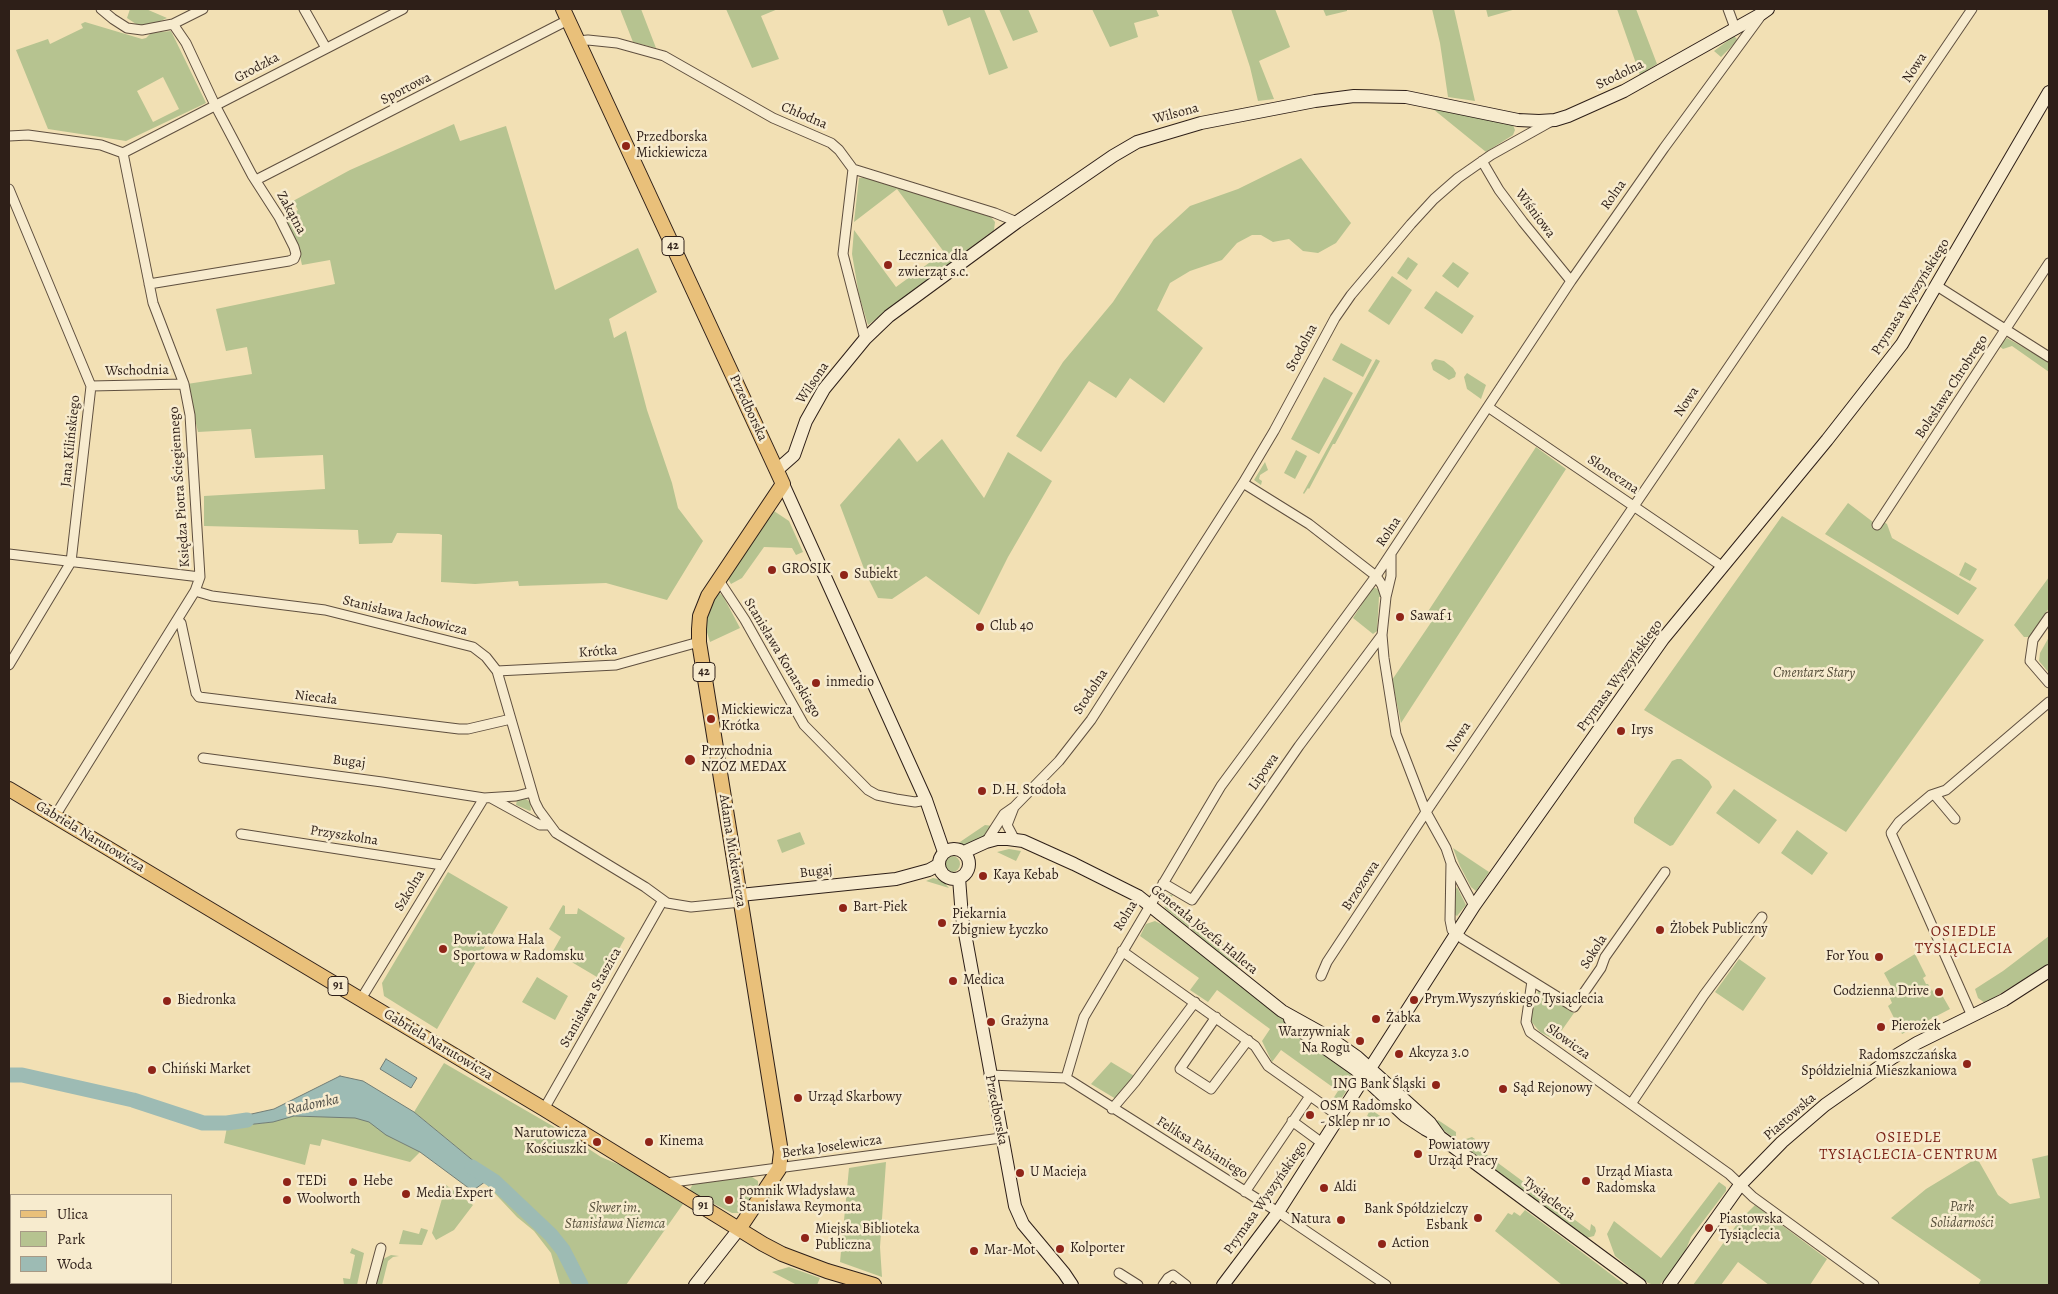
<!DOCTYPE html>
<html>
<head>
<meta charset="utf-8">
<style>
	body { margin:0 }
	#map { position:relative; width:2058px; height:1294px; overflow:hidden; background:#f2e0b4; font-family:Alegreya,serif }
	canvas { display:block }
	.frame { position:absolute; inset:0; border:10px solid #2e1f18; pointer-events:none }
	.legend { position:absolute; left:10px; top:1194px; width:162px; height:90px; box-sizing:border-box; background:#f7ebce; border:1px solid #a79985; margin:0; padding:6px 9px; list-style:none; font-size:15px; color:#2e1f18 }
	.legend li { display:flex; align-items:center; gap:10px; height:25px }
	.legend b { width:25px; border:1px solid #a79985 }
</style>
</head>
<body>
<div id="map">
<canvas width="2058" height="1294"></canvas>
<div class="frame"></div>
<ul class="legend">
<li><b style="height:6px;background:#e9c07a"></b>Ulica</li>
<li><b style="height:14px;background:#b6c390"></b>Park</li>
<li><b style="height:14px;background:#9dbbb4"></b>Woda</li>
</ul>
</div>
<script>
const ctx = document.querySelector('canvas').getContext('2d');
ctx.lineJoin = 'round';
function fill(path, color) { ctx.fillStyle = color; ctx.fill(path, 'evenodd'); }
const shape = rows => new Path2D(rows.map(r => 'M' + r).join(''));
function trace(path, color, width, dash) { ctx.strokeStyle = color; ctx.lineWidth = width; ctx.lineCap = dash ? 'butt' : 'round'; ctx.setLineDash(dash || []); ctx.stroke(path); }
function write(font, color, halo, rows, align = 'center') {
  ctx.font = font + ' Alegreya,serif'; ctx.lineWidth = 5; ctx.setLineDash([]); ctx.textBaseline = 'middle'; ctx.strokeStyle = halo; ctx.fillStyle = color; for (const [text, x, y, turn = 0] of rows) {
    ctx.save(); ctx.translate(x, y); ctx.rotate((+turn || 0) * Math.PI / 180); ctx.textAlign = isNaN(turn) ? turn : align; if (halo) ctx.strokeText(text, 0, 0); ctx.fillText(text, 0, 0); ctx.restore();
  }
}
const green = shape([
	[130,9,146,9,167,18,152,25,139,26,127,18],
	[620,9,641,9,656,48,633,42],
	[726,9,778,9,761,16,779,59,752,68],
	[942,9,984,9,1008,68,989,75,970,17,948,26],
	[999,9,1028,9,1038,32,1013,41],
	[1092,9,1156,9,1159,16,1134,23,1138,37,1110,47],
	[1231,9,1275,9,1290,47,1259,61,1274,99,1258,101,1250,67],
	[1323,9,1347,9,1347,11,1326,16],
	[1432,9,1454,9,1475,101,1448,97,1440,43],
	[1486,9,1516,9,1488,17],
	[1617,9,1636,9,1657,64,1640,75],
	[85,22,142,39,146,38,151,33,171,31,206,103,126,141,48,129,16,50,48,39,50,44,83,28,81,24],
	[163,77,179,109,153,122,137,91],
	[1734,36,1737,39,1735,43,1721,57,1714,51],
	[1433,109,1513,125,1515,130,1513,135,1486,152],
	[454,124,460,141,506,126,555,290,638,248,657,292,609,319,614,338,626,331,647,410,672,483,678,508,703,541,667,600,606,583,519,586,518,581,475,584,441,582,442,535,439,534,397,533,392,543,359,544,358,530,204,526,204,496,325,489,323,455,255,458,251,429,198,432,187,384,252,374,247,347,226,351,216,309,335,284,330,260,302,265,297,244,285,219,298,210,293,201,350,170],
	[1301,158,1351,223,1336,243,1318,253,1303,251,1289,239,1273,242,1261,235,1252,235,1237,243,1222,260,1190,271,1170,283,1157,310,1203,348,1164,403,1130,378,1116,398,1089,381,1041,452,1016,436,1063,362,1113,302,1154,239,1190,206,1238,189],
	[867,177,991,217,995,222,994,230,868,325,859,295,852,254,854,230,896,287,944,252,897,189,854,222,859,178],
	[1408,257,1418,264,1407,280,1397,273],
	[1453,262,1469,273,1458,288,1442,276],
	[1392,276,1412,290,1389,325,1368,311],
	[1436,291,1474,316,1462,334,1424,308],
	[2007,338,2049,362,2049,372,2012,346,2003,349,1999,346],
	[1341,343,1372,360,1363,377,1332,360],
	[1376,359,1380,361,1335,444,1333,444,1309,489,1308,488,1304,494,1303,493],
	[1435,359,1444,361,1453,368,1456,373,1455,377,1449,380,1433,370,1431,363],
	[1467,373,1486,385,1481,399,1467,389,1464,377],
	[1324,377,1353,393,1319,454,1291,439],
	[899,438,917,462,942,439,984,498,1008,452,1052,481,1008,557,979,615,926,576,892,599,878,598,866,574,840,505],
	[1536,447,1566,469,1401,723,1392,680,1432,621,1425,616],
	[1296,450,1307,456,1295,479,1284,473],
	[1265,462,1268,470,1260,475,1259,479,1262,481,1261,485,1254,480],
	[1848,503,1873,522,1876,517,1887,524,1892,538,1977,588,1958,615,1825,534],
	[774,511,789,521,803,552,796,555,792,548,764,547,742,578,731,584,727,577],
	[1782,516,1984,640,1846,832,1644,710],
	[1965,562,1977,569,1970,581,1959,575],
	[2049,577,2049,608,2032,634,2029,637,2024,637,2014,625],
	[1373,587,1380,590,1381,597,1379,597,1377,631,1373,634,1353,618],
	[717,591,723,596,740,628,710,642,705,626,706,614],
	[2049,637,2049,673,2039,661,2040,653],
	[1677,759,1681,759,1709,781,1712,787,1673,845,1670,846,1634,823,1634,818,1672,761],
	[1734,789,1777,820,1759,844,1716,813],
	[526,799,530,802,531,810,530,811,516,805,517,800],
	[985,825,993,826,987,836,961,847,950,840,957,844],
	[1797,830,1828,853,1812,875,1781,853],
	[800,832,805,844,782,853,777,840],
	[1453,848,1489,872,1476,891,1471,887,1460,866],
	[1009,849,1021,851,1016,861,997,852],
	'944 864a8 8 0 1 1 16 0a8 8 0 1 1-16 0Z',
	[448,872,508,907,437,1029,384,996,382,983],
	[933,878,942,880,949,888,926,881],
	[1457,887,1466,905,1457,916,1454,914,1455,891],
	[1165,894,1173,895,1167,903,1243,959,1237,967,1165,908,1163,900],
	[563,905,565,906,565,914,577,914,578,908,625,938,602,980,553,951,561,937,549,929],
	[1155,921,1161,924,1164,921,1350,1073,1353,1079,1351,1084,1335,1108,1329,1105,1338,1091,1281,1050,1272,1062,1262,1041,1270,1029,1217,990,1208,1002,1190,990,1199,978,1140,936,1146,924],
	[2049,936,2049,964,1985,1003,1978,998,1975,989,2003,971],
	[1915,954,1926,976,1923,978,1926,984,1928,984,1932,991,1935,989,1939,996,1942,995,1950,1009,1902,1034,1888,1006,1892,1003,1889,996,1884,990,1891,986,1884,973],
	[1739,959,1766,978,1743,1011,1715,992],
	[537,977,568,996,555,1020,522,1002],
	[1538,991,1541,991,1567,1006,1567,1009,1574,1013,1555,1040,1540,1032,1530,1020],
	[1111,1062,1136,1077,1116,1099,1091,1084],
	[444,1063,563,1132,601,1157,627,1168,683,1204,626,1285,560,1285,551,1253,534,1231,517,1217,485,1183,489,1179,487,1172,414,1112],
	[354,1110,396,1140,420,1152,410,1162,322,1139,320,1146,310,1144,305,1165,224,1143,227,1127,273,1122,288,1116,344,1117],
	[1373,1111,1386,1120,1381,1126,1367,1116,1369,1112],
	[1438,1120,1456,1132,1456,1136,1451,1136,1434,1123],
	[1472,1137,1475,1139,1475,1146,1590,1231,1591,1224,1595,1227,1596,1231,1594,1236,1586,1238,1466,1148,1465,1143,1466,1139],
	[2049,1155,2049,1285,1978,1285,1981,1280,1891,1218,1926,1189,1977,1158,1998,1195,2010,1204,2040,1198,2032,1159],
	[886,1162,880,1247,882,1277,840,1262,849,1168],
	[752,1177,758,1181,758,1191,745,1210,740,1213,732,1213,691,1192,690,1189,693,1184],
	[1719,1182,1726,1187,1726,1191,1691,1237,1685,1252,1666,1279,1660,1284,1654,1285,1648,1283,1615,1256,1607,1234,1614,1221,1661,1258],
	[446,1185,473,1205,454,1230,436,1240,432,1233],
	[1755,1205,1827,1259,1810,1285,1769,1285,1738,1262,1721,1285,1693,1285,1740,1220],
	[1525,1210,1563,1238,1625,1285,1562,1285,1495,1231,1508,1213,1512,1215,1514,1212,1520,1216],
	[421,1228,428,1230,422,1245,399,1244,403,1230,419,1234],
	[352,1248,364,1253,357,1285,344,1285,343,1278,350,1279,355,1255,350,1253],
	[391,1255,399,1256,393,1257,388,1261,382,1285,375,1285,383,1259],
	[789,1267,820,1278,817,1285,797,1285,772,1272]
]);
const water = shape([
	[386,1059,417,1078,411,1088,380,1069,386,1059],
	[340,1076,363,1081,414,1112,487,1172,489,1179,475,1189,470,1189,420,1152,386,1135,369,1122,355,1118,294,1116,273,1122,227,1127,229,1119,274,1109,340,1076]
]);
const river = shape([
	[9,1075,22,1075,133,1100,203,1123,227,1123,247,1120],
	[472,1167,494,1181,551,1235,563,1250,581,1285]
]);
const street = shape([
	[101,9,113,19,127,28,142,30,173,24,203,9],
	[304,9,326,48],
	[1728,9,1735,28],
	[578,41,588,40,617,43,664,56,773,118,831,143,839,150,853,169,995,213,1017,222],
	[9,136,28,135,101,145,123,153],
	[123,153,403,9],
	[1482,161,1499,190,1523,222,1571,281],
	[853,169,843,254,865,339],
	[256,180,568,20],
	[9,189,91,386,71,562,9,665],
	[149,284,289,261,294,259,296,254,294,247,279,217,252,175,215,105,186,43,173,24],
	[1937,286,2049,357],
	[91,386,184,384],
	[1488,407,1723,567],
	[1243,483,1309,524,1376,576,1382,585,1386,597,1382,635,1384,658,1396,734,1426,812,1446,848,1451,863,1474,906],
	[1877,525,2049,263],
	[9,554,200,577],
	[718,579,745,620,804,725,868,790,877,795,896,799,915,802,926,800],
	[195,591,212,596,325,610,473,647,486,657,497,671,535,802,539,810,556,833,645,887,667,903,691,907,741,902],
	[1386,597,1391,576,1391,555],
	[2049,617,2033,640,2030,661,2049,683],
	[177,620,181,623,196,693,199,697,459,729,468,729,511,719],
	[497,671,616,665,699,642],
	[203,758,382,782,484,798,516,796,532,792],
	[1934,794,1955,819],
	[491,798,540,825,549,825],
	[1014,807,1007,825,1015,840],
	[55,816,195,591,200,577,190,415,184,384,153,303,123,153],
	[241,834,442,865],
	[986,842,1004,814,1014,807,1059,761,1091,720,1243,483,1274,431,1335,318,1351,295,1411,224,1434,199,1458,178,1491,155,1550,122],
	[1451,863,1450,920,1452,930,1463,939,1532,981,1526,1022,1530,1032,1729,1174,1753,1197,1874,1285],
	[1163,883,1192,900,1299,746,1382,635],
	[1122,951,1255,1046,1268,1066,1340,1117],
	[1321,976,1327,962,1426,812,1972,9],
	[1532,981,1574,1007,1601,968,1605,957,1665,872],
	[361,999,484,798],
	[1972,1016,1891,833,1899,822,1931,795,1946,790,2049,702],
	[1216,1017,1180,1069,1211,1089,1248,1040],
	[989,1075,1066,1078,1278,1212,1386,1285],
	[1066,1078,1084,1017,1221,786,1376,576,1571,281,1664,148,1760,17],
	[1631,1104,1704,995,1762,917],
	[544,1109,663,900],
	[1112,1109,1135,1082,1195,1002],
	[1292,1121,1322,1143],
	[666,1183,1001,1138],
	[1245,1192,1310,1096],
	[1119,1273,1138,1285],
	[371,1285,381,1248],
	[1163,1285,1168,1278,1173,1275,1186,1285]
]);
const secondary = shape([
	[777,470,794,455,806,421,824,389,865,339,889,316,1017,222,1113,156,1137,142,1201,123,1315,101,1354,96,1406,97,1518,120,1539,121,1555,120,1568,116,1624,91,1761,14,1768,9],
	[783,484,926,800,944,852],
	'939 864a15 15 0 1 1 30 0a15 15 0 1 1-30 0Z',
	[964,852,986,842,997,839,1008,839,1023,841,1074,864,1138,896,1282,1011,1327,1036,1357,1057,1430,1123,1440,1137],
	[959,878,962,917,1015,1206,1023,1224,1064,1273,1072,1285],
	[740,895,896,879,929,870,938,865],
	[1290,1019,1304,1033,1355,1069,1405,1116,1425,1129,1440,1137,1640,1285],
	[695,1285,739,1229],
	[1223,1285,1278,1212,1474,906,1663,639,1827,440,1902,344,2049,92],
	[1669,1285,1740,1185,1782,1142,1825,1105,1892,1058,1917,1043,2004,1000,2049,971]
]);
const primary = shape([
	[563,9,783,484,708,596,700,616,699,629,699,642,781,1152,779,1169,739,1229],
	[9,789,544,1109,763,1244,782,1254,827,1271,874,1285]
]);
const markers = [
	[626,146,5,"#8f2418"],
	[888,265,5,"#8f2418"],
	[772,570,5,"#8f2418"],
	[844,575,5,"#8f2418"],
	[1400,617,5,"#8f2418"],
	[980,627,5,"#8f2418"],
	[816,683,5,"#8f2418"],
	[711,719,5,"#8f2418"],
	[1621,731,5,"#8f2418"],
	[690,760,6,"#8f2418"],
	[982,791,5,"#8f2418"],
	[983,876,5,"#8f2418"],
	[843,908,5,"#8f2418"],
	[942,923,5,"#8f2418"],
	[1660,930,5,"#8f2418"],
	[443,949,5,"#8f2418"],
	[1879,957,5,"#8f2418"],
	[953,981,5,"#8f2418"],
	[1939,992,5,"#8f2418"],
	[1414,1000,5,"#8f2418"],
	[167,1001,5,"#8f2418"],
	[1376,1019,5,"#8f2418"],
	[991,1022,5,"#8f2418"],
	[1881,1027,5,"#8f2418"],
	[1360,1041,5,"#8f2418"],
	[1399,1054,5,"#8f2418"],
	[1967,1064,5,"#8f2418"],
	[152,1070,5,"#8f2418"],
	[1436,1085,5,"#8f2418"],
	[1503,1089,5,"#8f2418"],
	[798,1098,5,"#8f2418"],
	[1310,1115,5,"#8f2418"],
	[597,1142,5,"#8f2418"],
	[649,1142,5,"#8f2418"],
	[1418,1154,5,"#8f2418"],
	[1020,1173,5,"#8f2418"],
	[1586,1181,5,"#8f2418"],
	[287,1182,5,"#8f2418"],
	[353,1182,5,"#8f2418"],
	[1324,1188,5,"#8f2418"],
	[406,1194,5,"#8f2418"],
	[287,1200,5,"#8f2418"],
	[729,1200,5,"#8f2418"],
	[1478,1218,5,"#8f2418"],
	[1341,1220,5,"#8f2418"],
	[1709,1228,5,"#8f2418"],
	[805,1238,5,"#8f2418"],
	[1382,1244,5,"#8f2418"],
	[1060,1249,5,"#8f2418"],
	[974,1251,5,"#8f2418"]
];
const shields = [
	[673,246,22],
	[704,672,22],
	[338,986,20],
	[703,1206,20]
];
const shieldNames = [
	["42",673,246],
	["42",704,672],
	["91",338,986],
	["91",703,1206]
];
const streetNames = [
	["Grodzka",257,68,-28],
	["Nowa",1915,68,-56],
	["Stodolna",1620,75,-26],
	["Sportowa",406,89,-27],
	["Wilsona",1176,114,-15],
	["Chłodna",804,116,23],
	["Rolna",1614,195,-55],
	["Zakątna",291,213,61],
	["Wiśniowa",1535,214,53],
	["Prymasa Wyszyńskiego",1911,297,-58],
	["Stodolna",1302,348,-62],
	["Wschodnia",137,371,-1],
	["Wilsona",813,383,-56],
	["Bolesława Chrobrego",1952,387,-57],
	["Nowa",1687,402,-56],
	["Przedborska",748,408,65],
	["Jana Kilińskiego",71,441,-84],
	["Słoneczna",1613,475,34],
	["Księdza Piotra Ściegiennego",180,487,-94],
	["Rolna",1389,532,-56],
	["Stanisława Jachowicza",405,616,14],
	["Krótka",598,652,-4],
	["Stanisława Konarskiego",782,658,59],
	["Prymasa Wyszyńskiego",1620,676,-54],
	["Stodolna",1091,692,-57],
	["Niecała",316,698,7],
	["Nowa",1459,737,-56],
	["Bugaj",349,762,7],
	["Lipowa",1264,772,-55],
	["Przyszkolna",344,836,9],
	["Gabriela Narutowicza",90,837,31],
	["Adama Mickiewicza",732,851,81],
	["Bugaj",816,872,-6],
	["Brzozowa",1361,886,-57],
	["Szkolna",410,891,-59],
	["Rolna",1126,916,-59],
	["Generała Józefa Hallera",1204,930,39],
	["Sokola",1594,952,-58],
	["Stanisława Staszica",591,998,-61],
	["Słowicza",1568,1042,36],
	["Gabriela Narutowicza",438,1045,31],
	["Przedborska",996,1110,79],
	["Piastowska",1790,1117,-41],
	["Berka Joselewicza",832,1147,-8],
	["Feliksa Fabianiego",1202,1148,32],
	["Prymasa Wyszyńskiego",1266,1198,-55],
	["Tysiąclecia",1549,1199,37]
];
const poiNames = [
	["Przedborska",636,138],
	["Mickiewicza",636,154],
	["Lecznica dla",898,257],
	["zwierząt s.c.",898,273],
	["GROSIK",782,570],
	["Subiekt",854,575],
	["Sawaf 1",1410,617],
	["Club 40",990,627],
	["inmedio",826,683],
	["Mickiewicza",721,711],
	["Krótka",721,727],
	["Irys",1631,731],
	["Przychodnia",701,752],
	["NZOZ MEDAX",701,768],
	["D.H. Stodoła",992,791],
	["Kaya Kebab",993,876],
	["Bart-Piek",853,908],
	["Piekarnia",952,915],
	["Zbigniew Łyczko",952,931],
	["Żłobek Publiczny",1670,930],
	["Powiatowa Hala",453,941],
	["Sportowa w Radomsku",453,957],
	["For You",1869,957,"right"],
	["Medica",963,981],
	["Codzienna Drive",1929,992,"right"],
	["Prym.Wyszyńskiego Tysiąclecia",1424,1000],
	["Biedronka",177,1001],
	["Żabka",1386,1019],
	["Grażyna",1001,1022],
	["Pierożek",1891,1027],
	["Warzywniak",1350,1033,"right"],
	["Na Rogu",1350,1049,"right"],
	["Akcyza 3.0",1409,1054],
	["Radomszczańska",1957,1056,"right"],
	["Spółdzielnia Mieszkaniowa",1957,1072,"right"],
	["Chiński Market",162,1070],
	["ING Bank Śląski",1426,1085,"right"],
	["Sąd Rejonowy",1513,1089],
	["Urząd Skarbowy",808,1098],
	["OSM Radomsko",1320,1107],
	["- Sklep nr 10",1320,1123],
	["Narutowicza",587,1134,"right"],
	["Kościuszki",587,1150,"right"],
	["Kinema",659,1142],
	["Powiatowy",1428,1146],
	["Urząd Pracy",1428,1162],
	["U Macieja",1030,1173],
	["Urząd Miasta",1596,1173],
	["Radomska",1596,1189],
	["TEDi",297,1182],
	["Hebe",363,1182],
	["Aldi",1334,1188],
	["pomnik Władysława",739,1192],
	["Stanisława Reymonta",739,1208],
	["Media Expert",416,1194],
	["Woolworth",297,1200],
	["Bank Spółdzielczy",1468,1210,"right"],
	["Esbank",1468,1226,"right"],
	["Natura",1331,1220,"right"],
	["Piastowska",1719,1220],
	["Tysiąclecia",1719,1236],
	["Miejska Biblioteka",815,1230],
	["Publiczna",815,1246],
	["Action",1392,1244],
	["Kolporter",1070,1249],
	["Mar-Mot",984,1251]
];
const parkNames = [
	["Cmentarz Stary",1814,674],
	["Park",1962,1208],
	["Solidarności",1962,1224],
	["Skwer im.",615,1209],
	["Stanisława Niemca",615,1225]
];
const neighbourhoodNames = [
	["OSIEDLE",1964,932],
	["TYSIĄCLECIA",1964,949],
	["OSIEDLE",1909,1138],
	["TYSIĄCLECIA-CENTRUM",1909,1155]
];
const waterNames = [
	["Radomka",313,1105,-12]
];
fill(green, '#b6c390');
fill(water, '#9dbbb4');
trace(water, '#717d76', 1);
trace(river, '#9dbbb4', 15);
trace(street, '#5f4f3f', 11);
trace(secondary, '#2e1f18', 14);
trace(primary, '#2e1f18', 16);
trace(street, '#f7ebce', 9);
trace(secondary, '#f7ebce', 12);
trace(primary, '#e9c07a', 14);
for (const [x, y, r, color] of markers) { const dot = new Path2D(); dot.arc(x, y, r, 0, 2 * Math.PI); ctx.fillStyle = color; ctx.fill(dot); trace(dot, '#f7ebce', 2); }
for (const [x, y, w] of shields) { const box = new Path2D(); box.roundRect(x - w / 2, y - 9.5, w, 19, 4); ctx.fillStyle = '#f7ebce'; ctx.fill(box); trace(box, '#2e1f18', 1); }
write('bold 12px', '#2e1f18', null, shieldNames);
write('14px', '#2e1f18', '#f7ebce', streetNames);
write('14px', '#2e1f18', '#f7ebce', poiNames, 'left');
write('italic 14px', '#57503c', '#f7ebce', parkNames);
ctx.letterSpacing = '1px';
write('15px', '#7a1f14', '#f7ebce', neighbourhoodNames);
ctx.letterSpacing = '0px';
write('italic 15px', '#4f4e47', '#f7ebce', waterNames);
</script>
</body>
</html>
